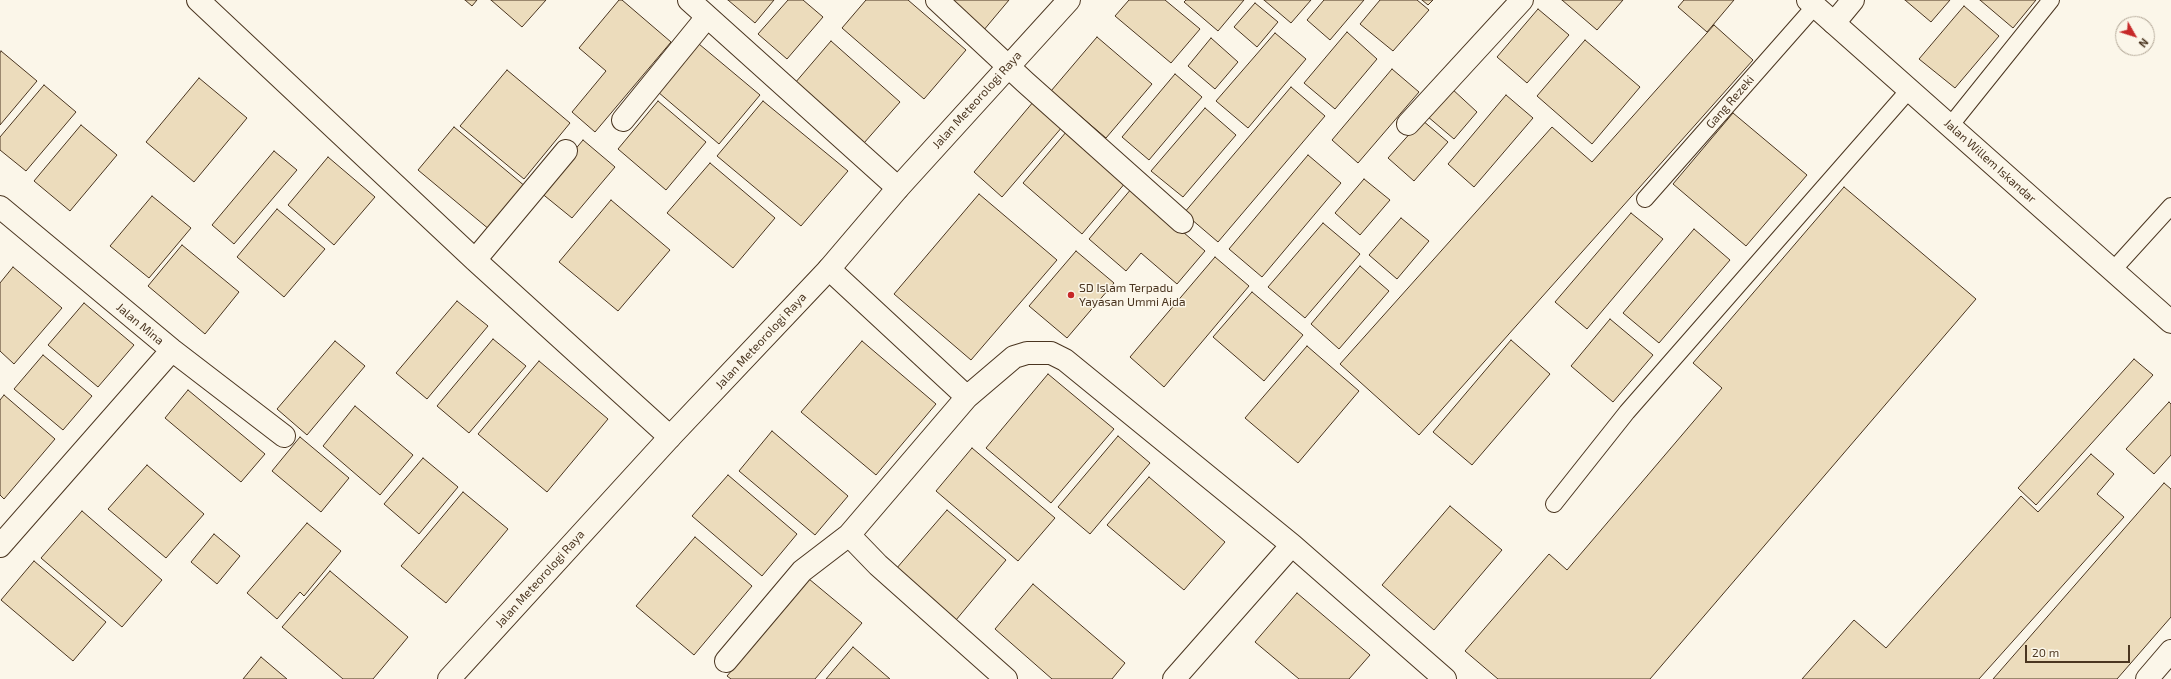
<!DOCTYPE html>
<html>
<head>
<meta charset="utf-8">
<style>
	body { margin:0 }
	#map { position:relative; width:2171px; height:679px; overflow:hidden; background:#fbf6e9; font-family:"Exo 2",sans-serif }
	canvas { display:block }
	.north { position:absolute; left:2115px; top:16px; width:40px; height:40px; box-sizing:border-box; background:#fbf6e9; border:1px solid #b4a999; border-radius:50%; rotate:129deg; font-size:11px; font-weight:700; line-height:16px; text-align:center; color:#4a3520 }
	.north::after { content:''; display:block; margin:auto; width:14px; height:18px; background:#c62828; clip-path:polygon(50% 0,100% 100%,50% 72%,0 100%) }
	.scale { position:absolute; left:2025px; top:645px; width:105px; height:18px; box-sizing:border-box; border:2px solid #4a3520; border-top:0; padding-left:5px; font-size:12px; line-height:14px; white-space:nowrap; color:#4a3520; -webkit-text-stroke:3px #fbf6e9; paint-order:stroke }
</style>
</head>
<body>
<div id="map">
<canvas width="2171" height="679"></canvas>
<div class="north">N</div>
<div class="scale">20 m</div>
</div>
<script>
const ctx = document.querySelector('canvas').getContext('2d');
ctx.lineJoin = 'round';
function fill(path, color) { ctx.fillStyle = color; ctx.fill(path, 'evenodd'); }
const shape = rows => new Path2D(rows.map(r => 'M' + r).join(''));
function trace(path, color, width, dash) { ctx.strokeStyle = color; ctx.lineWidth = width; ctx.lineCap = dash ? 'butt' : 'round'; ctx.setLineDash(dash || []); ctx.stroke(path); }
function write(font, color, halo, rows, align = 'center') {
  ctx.font = font + ' "Exo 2",sans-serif'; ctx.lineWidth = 3; ctx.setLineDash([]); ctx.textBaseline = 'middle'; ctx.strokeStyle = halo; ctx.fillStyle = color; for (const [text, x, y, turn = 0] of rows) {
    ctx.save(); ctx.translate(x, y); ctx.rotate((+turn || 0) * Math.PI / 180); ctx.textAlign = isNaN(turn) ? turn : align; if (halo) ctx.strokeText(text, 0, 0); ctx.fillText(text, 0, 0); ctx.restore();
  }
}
const building = shape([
	[465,0,477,0,472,6,465,0],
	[491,0,546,0,522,27,491,0],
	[619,0,622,0,671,42,595,132,572,112,606,71,579,48,619,0],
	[728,0,774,0,755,23,728,0],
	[788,0,803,0,823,17,787,59,758,34,788,0],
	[866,0,908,0,966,50,924,99,842,28,866,0],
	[947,0,1009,0,983,31,947,0],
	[1129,0,1165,0,1200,29,1171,63,1115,16,1129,0],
	[1186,0,1244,0,1218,31,1184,2,1186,0],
	[1264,0,1311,0,1291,23,1264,0],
	[1324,0,1364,0,1330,40,1307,20,1324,0],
	[1380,0,1417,0,1429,10,1393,51,1360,24,1380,0],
	[1422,0,1433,0,1428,5,1422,0],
	[1562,0,1623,0,1597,30,1562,0],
	[1684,0,1734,0,1707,32,1678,7,1684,0],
	[1905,0,1950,0,1931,22,1905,0],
	[1980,0,2036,0,2013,28,1980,0],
	[1255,3,1278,22,1257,47,1234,27,1255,3],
	[1964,6,1999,36,1955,88,1919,59,1964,6],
	[1538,9,1569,35,1527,83,1497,57,1538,9],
	[1714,25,1753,60,1419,435,1340,364,1552,127,1592,162,1714,25],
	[1347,32,1377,59,1335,109,1304,83,1347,32],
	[1275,33,1306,59,1248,128,1216,101,1275,33],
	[1097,37,1152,84,1106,138,1051,91,1097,37],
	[1211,38,1238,62,1215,89,1188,66,1211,38],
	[1585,40,1640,87,1592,144,1537,96,1585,40],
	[831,41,900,102,864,143,795,83,831,41],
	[699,44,760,95,719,144,658,92,699,44],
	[1,51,37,81,0,125,0,53,1,51],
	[1392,69,1419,92,1358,163,1332,140,1392,69],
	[507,70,570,123,524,179,460,126,507,70],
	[1175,74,1202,97,1149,160,1122,137,1175,74],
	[199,78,247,118,194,182,146,142,199,78],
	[44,85,76,112,26,171,0,150,0,137,44,85],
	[1291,87,1325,116,1218,242,1184,213,1291,87],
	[1451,88,1477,112,1454,139,1427,116,1451,88],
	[1506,95,1533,118,1474,187,1448,164,1506,95],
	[658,101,706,142,666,190,618,149,658,101],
	[763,101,848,171,801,226,717,156,763,101],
	[1034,101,1063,126,1002,197,974,172,1034,101],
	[1205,108,1236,135,1183,197,1151,171,1205,108],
	[1733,113,1807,175,1746,246,1673,184,1733,113],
	[1422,120,1448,142,1414,181,1388,158,1422,120],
	[81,125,117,155,70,211,34,181,81,125],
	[454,127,526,187,490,230,418,170,454,127],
	[1067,131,1126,182,1082,234,1023,183,1067,131],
	[583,140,615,167,572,218,540,192,583,140],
	[274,151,297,170,234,244,212,225,274,151],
	[1308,155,1341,183,1262,277,1229,249,1308,155],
	[328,157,375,197,334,245,288,205,328,157],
	[710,163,775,218,733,268,667,213,710,163],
	[1364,179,1390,200,1360,235,1335,213,1364,179],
	[1844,187,1976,299,1650,679,1498,679,1465,651,1549,554,1567,570,1722,388,1693,363,1844,187],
	[1132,188,1205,251,1177,284,1141,253,1126,271,1089,239,1132,188],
	[979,194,1057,260,971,360,894,294,979,194],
	[152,196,191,228,149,278,110,246,152,196],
	[611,200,670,250,618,311,559,262,611,200],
	[277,209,325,249,284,297,237,257,277,209],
	[1631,213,1663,239,1587,329,1555,302,1631,213],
	[1401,218,1429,241,1397,279,1369,255,1401,218],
	[1323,223,1360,254,1305,318,1268,287,1323,223],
	[1694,229,1730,260,1659,343,1623,313,1694,229],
	[182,245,239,292,205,334,148,286,182,245],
	[1076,251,1114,283,1067,338,1029,306,1076,251],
	[1215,257,1249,286,1164,387,1130,357,1215,257],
	[1360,266,1389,291,1339,349,1311,324,1360,266],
	[13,267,62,308,14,364,0,351,0,283,13,267],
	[1252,292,1303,335,1264,381,1213,337,1252,292],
	[457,301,488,326,427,399,396,373,457,301],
	[84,303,134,345,98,387,48,345,84,303],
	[1610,319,1653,355,1613,402,1571,366,1610,319],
	[493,339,526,366,469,433,437,406,493,339],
	[1511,340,1550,374,1472,465,1433,432,1511,340],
	[335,341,365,366,307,435,277,409,335,341],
	[862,341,936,404,876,475,801,412,862,341],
	[1307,346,1359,391,1298,463,1245,418,1307,346],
	[43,355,92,396,63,430,14,389,43,355],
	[2134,359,2153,375,2036,505,2018,488,2134,359],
	[539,361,608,419,547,492,478,434,539,361],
	[1048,374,1114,429,1051,503,986,448,1048,374],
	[188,390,265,454,241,482,165,418,188,390],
	[4,395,55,439,4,499,0,495,0,400,4,395],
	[2169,402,2171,404,2171,455,2154,474,2126,449,2169,402],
	[355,406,413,455,380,495,323,446,355,406],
	[772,431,848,496,815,535,739,471,772,431],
	[1118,436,1150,463,1090,534,1058,507,1118,436],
	[300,437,349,478,321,512,272,471,300,437],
	[972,448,1055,518,1018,561,936,491,972,448],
	[2091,454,2114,474,2097,494,2124,517,1979,679,1802,679,1854,620,1886,648,2021,496,2038,512,2091,454],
	[423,458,458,487,419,534,384,504,423,458],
	[147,465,204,514,166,558,108,509,147,465],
	[728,475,797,534,762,576,692,516,728,475],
	[1149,477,1225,542,1184,590,1107,525,1149,477],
	[2164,483,2171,489,2171,617,2117,679,1993,679,2164,483],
	[463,492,508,529,446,603,401,566,463,492],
	[1450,506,1502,550,1434,630,1382,585,1450,506],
	[947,510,1006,560,956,620,896,569,947,510],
	[82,511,162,580,122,627,41,558,82,511],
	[307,523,341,551,304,596,300,592,277,619,247,593,307,523],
	[214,534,240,556,217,584,191,562,214,534],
	[695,537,752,586,694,655,636,606,695,537],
	[34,561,106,622,73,661,1,600,34,561],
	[330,571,408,637,373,679,343,679,282,627,330,571],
	[809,579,862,623,815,679,731,679,727,676,809,579],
	[1033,584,1125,663,1112,679,1052,679,995,629,1033,584],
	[1297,593,1370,655,1349,679,1299,679,1255,642,1297,593],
	[853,647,890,679,826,679,853,647],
	[261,657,287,679,243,679,261,657]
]);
const lane = shape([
	[1950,126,2051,0],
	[1645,199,1815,6],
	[2113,270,2171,206],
	[1554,504,1627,412,1909,90]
]);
const street = shape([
	[198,0,475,260,670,437],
	[689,0,898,188],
	[937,0,1025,82,1182,222],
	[1834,23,1853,0],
	[623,120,707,17],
	[1408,124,1522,0],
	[0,207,172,350,284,436],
	[475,260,566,151],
	[829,269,967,397,1014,357,1027,353,1051,353,1065,360,1292,545,1445,679],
	[849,535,878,565,1006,679],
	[0,546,172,350],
	[726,661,802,571,849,535,967,397],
	[1174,679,1292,545],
	[2147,679,2171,651]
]);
const secondary = shape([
	[449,679,670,437,829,269,898,188,1069,0]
]);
const highway = shape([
	[1808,0,2171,322]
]);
const markers = [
	[1071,295,4,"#c62828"]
];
const streetNames = [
	["Jalan Meteorologi Raya",977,100,-48],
	["Gang Rezeki",1730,102,-49],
	["Jalan Willem Iskandar",1990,161,42],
	["Jalan Mina",140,324,40],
	["Jalan Meteorologi Raya",761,341,-47],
	["Jalan Meteorologi Raya",540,579,-48]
];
const poiNames = [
	["SD Islam Terpadu",1079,288],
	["Yayasan Ummi Aida",1079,302]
];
fill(building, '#ecdcbc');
trace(building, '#4a3520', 1);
trace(lane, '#4a3520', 18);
trace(street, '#4a3520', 24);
trace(secondary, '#4a3520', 24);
trace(highway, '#4a3520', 24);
trace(lane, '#fbf6e9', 16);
trace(street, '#fbf6e9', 22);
trace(secondary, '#fbf6e9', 22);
trace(highway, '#fbf6e9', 22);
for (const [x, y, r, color] of markers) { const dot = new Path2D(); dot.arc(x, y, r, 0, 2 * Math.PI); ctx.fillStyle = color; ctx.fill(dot); trace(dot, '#fbf6e9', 1.5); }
write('12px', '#4a3520', '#fbf6e9', streetNames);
write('12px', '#4a3520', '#fbf6e9', poiNames, 'left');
</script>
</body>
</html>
